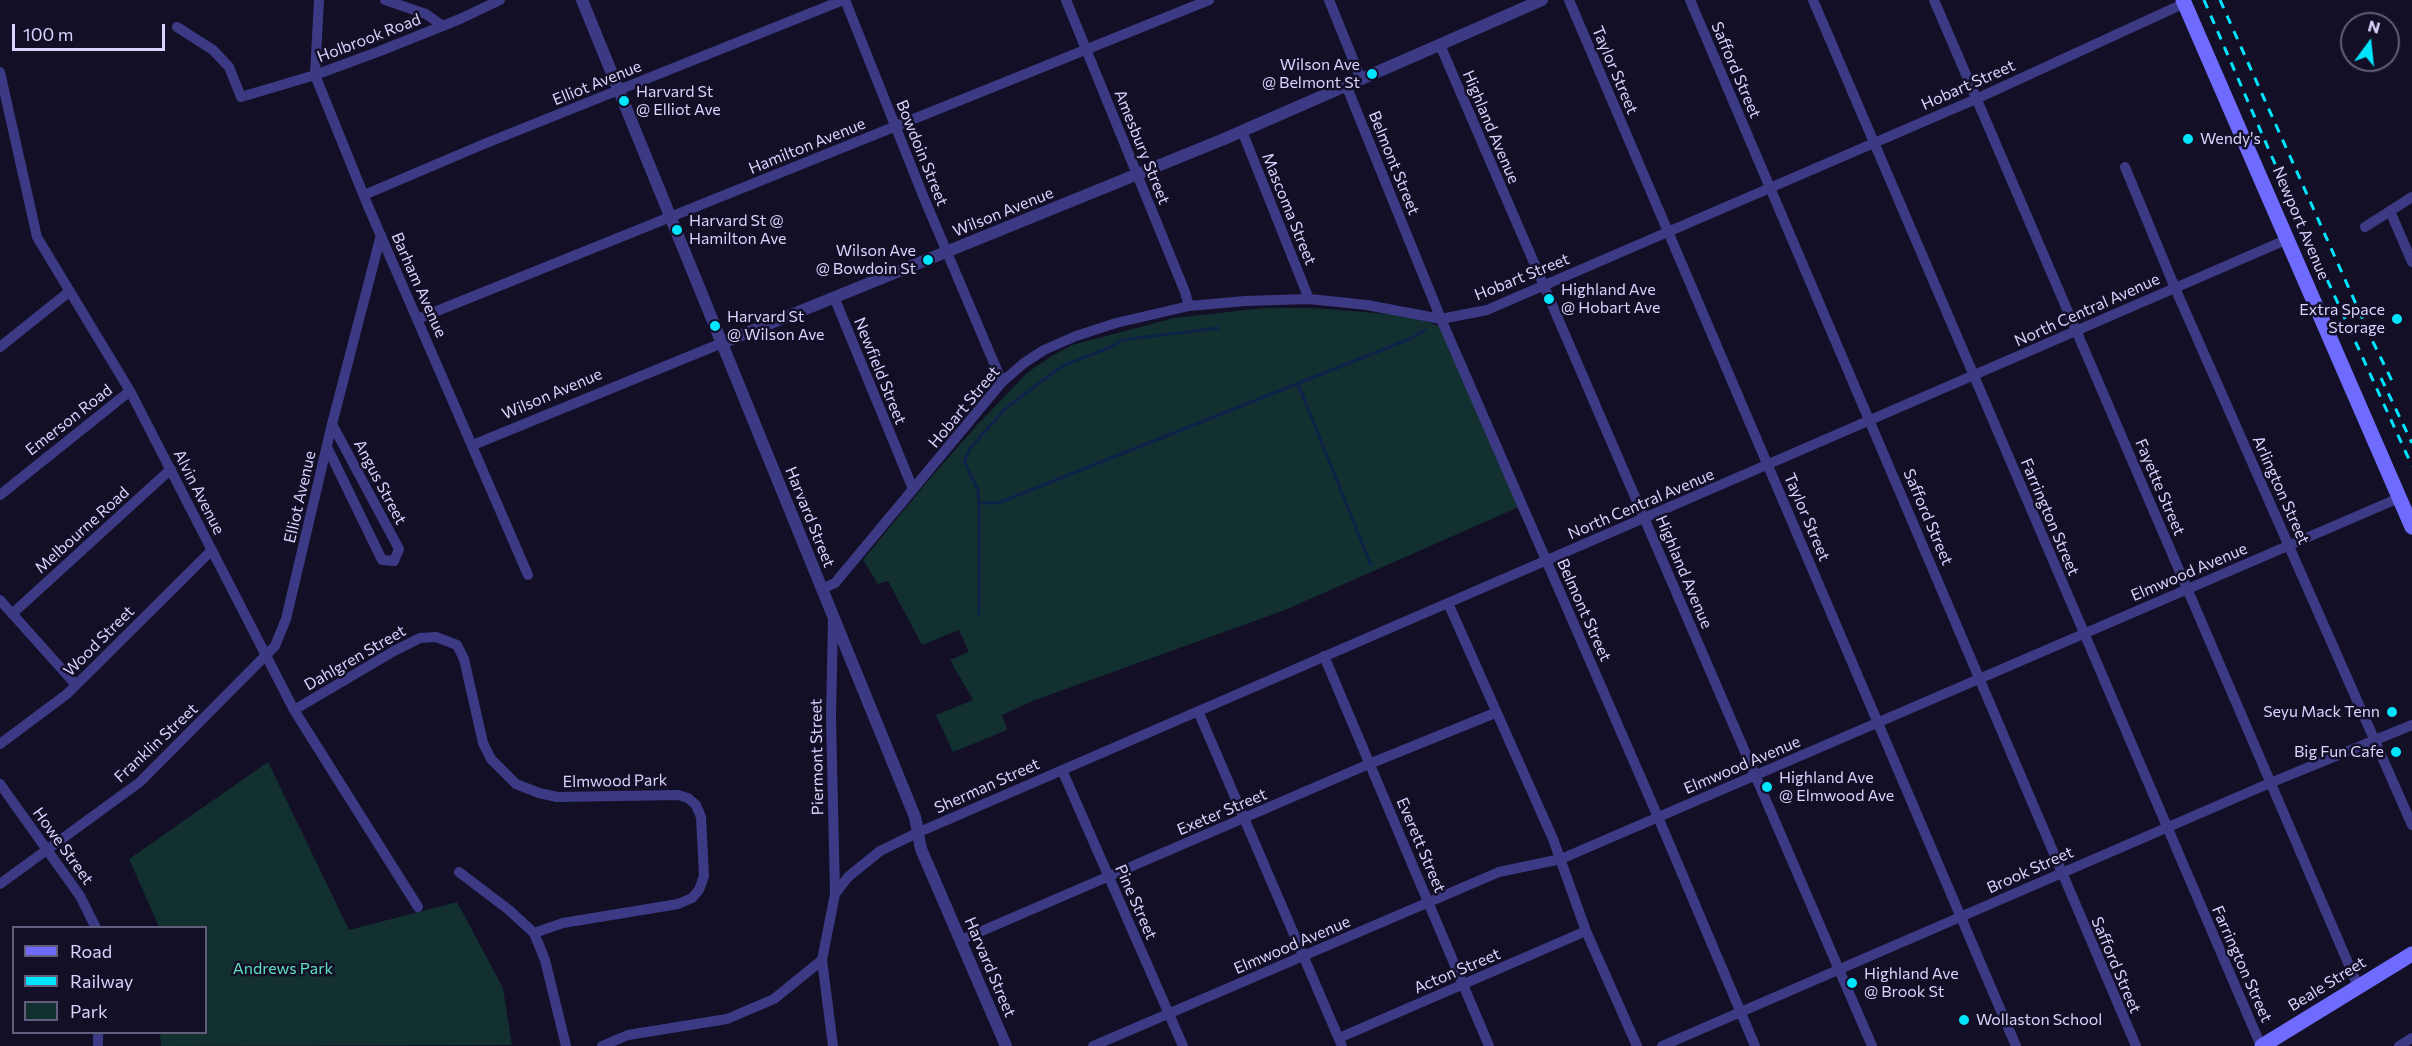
<!DOCTYPE html>
<html>
<head>
<meta charset="utf-8">
<style>
	body { margin:0 }
	#map { position:relative; width:2412px; height:1046px; overflow:hidden; background:#130f26; font-family:Commissioner,sans-serif }
	canvas { display:block }
	.legend { position:absolute; left:12px; top:926px; width:195px; height:108px; box-sizing:border-box; background:#130f26; border:2px solid #625e7d; margin:0; padding:8px 10px; list-style:none; font-size:18px; color:#d9d4ff }
	.legend li { display:flex; align-items:center; gap:12px; height:30px }
	.legend b { width:30px; border:2px solid #625e7d }
	.north { position:absolute; left:2340px; top:12px; width:60px; height:60px; box-sizing:border-box; background:#130f26; border:2px solid #625e7d; border-radius:50%; rotate:15deg; font-size:16px; font-weight:700; line-height:24px; text-align:center; color:#d9d4ff }
	.north::after { content:''; display:block; margin:auto; width:21px; height:27px; background:#00e5ff; clip-path:polygon(50% 0,100% 100%,50% 72%,0 100%) }
	.scale { position:absolute; left:12px; top:24px; width:153px; height:27px; box-sizing:border-box; border:3px solid #d9d4ff; border-top:0; padding-left:8px; font-size:18px; line-height:21px; white-space:nowrap; color:#d9d4ff; -webkit-text-stroke:4px #130f26; paint-order:stroke }
</style>
</head>
<body>
<div id="map">
<canvas width="2412" height="1046"></canvas>
<ul class="legend">
<li><b style="height:8px;background:#6f6bff"></b>Road</li>
<li><b style="height:8px;background:#00e5ff"></b>Railway</li>
<li><b style="height:16px;background:#12302f"></b>Park</li>
</ul>
<div class="north">N</div>
<div class="scale">100 m</div>
</div>
<script>
const ctx = document.querySelector('canvas').getContext('2d');
ctx.lineJoin = 'round';
function fill(path, color) { ctx.fillStyle = color; ctx.fill(path, 'evenodd'); }
const shape = rows => new Path2D(rows.map(r => 'M' + r).join(''));
function trace(path, color, width, dash) { ctx.strokeStyle = color; ctx.lineWidth = width; ctx.lineCap = dash ? 'butt' : 'round'; ctx.setLineDash(dash || []); ctx.stroke(path); }
function write(font, color, halo, rows, align = 'center') {
  ctx.font = font + ' Commissioner,sans-serif'; ctx.lineWidth = 5; ctx.setLineDash([]); ctx.textBaseline = 'middle'; ctx.strokeStyle = halo; ctx.fillStyle = color; for (const [text, x, y, turn = 0] of rows) {
    ctx.save(); ctx.translate(x, y); ctx.rotate((+turn || 0) * Math.PI / 180); ctx.textAlign = isNaN(turn) ? turn : align; if (halo) ctx.strokeText(text, 0, 0); ctx.fillText(text, 0, 0); ctx.restore();
  }
}
const green = shape([
	[1264,308,1313,308,1389,314,1429,322,1447,330,1521,506,1285,610,1035,700,1002,715,1007,730,953,752,936,715,973,700,950,660,969,652,959,630,922,645,888,581,878,584,863,560,926,483,977,425,1027,373,1050,357,1072,345,1174,318],
	[268,762,349,930,457,902,503,988,512,1045,161,1046,160,1033,206,1032,206,928,159,927,129,859]
]);
const stream = shape([
	[1218,328,1121,340,1111,347,1062,366,1006,408,971,447,964,461,978,490,979,503,998,503,1412,338,1425,330],
	[1298,384,1371,565],
	[979,503,979,614]
]);
const minor = shape([
	[319,0,315,75,368,206,528,575],
	[385,0,426,14,443,26],
	[845,0,924,198,1002,382],
	[1066,0,1185,292,1189,306],
	[1329,0,1361,79],
	[1569,0,2016,1046],
	[1690,0,2136,1046],
	[1813,0,2261,1046],
	[1934,0,2358,986],
	[177,27,213,50,229,67,241,97,315,75,380,51,460,19,500,0],
	[1440,45,1872,1046],
	[0,72,37,237,130,391,294,710,418,907],
	[1346,85,1441,319,1658,817,1755,1046],
	[1242,131,1309,299],
	[2125,167,2175,288,2412,825],
	[364,195,484,144,843,0],
	[2390,211,2412,262],
	[2365,227,2412,197],
	[834,297,913,489],
	[417,319,1209,0],
	[0,347,70,291],
	[473,445,722,343],
	[327,447,382,560,394,561,399,549,332,424],
	[0,495,130,391],
	[822,589,835,583,1002,382,1024,363,1044,350,1076,336,1116,323,1189,306,1245,301,1309,299,1367,305,1441,319,1487,310,1976,99,2185,3],
	[0,600,76,685],
	[1448,603,1553,839,1586,931,1637,1046],
	[12,614,171,469],
	[833,619,831,717,835,894],
	[1324,656,1489,1046],
	[294,710,394,651,420,638,436,637,457,645,464,659,483,743,491,759,516,784,539,793,557,797,678,795,688,798,696,805,701,817,704,876,699,890,692,898,678,904,563,923,534,933,545,960,566,1046],
	[1198,711,1342,1046],
	[0,744,67,694,212,550],
	[1062,770,1183,1046],
	[0,784,80,896,96,928],
	[459,872,509,910,534,933],
	[0,884,140,782,275,646,286,619,332,424,381,235],
	[961,940,1369,764,1495,713],
	[822,960,833,1046],
	[98,1032,98,1046],
	[1339,1038,1586,931],
	[602,1046,628,1035,727,1019,774,999,822,960,835,894,848,877,880,851,917,833,2288,239],
	[1093,1046,1499,872,1561,859,2399,498],
	[1662,1046,2270,783,2412,725],
	[2399,1046,2412,1038]
]);
const tertiary = shape([
	[582,0,915,817,921,849,1006,1046],
	[722,343,1224,139,1542,0]
]);
const secondary = shape([
	[2183,0,2412,527],
	[2262,1046,2412,954]
]);
const rail = shape([
	[2204,0,2285,187,2412,466],
	[2220,0,2373,342,2395,387],
	[2381,378,2412,443]
]);
const markers = [
	[1372,74,6,"#00e5ff"],
	[624,101,6,"#00e5ff"],
	[2188,139,6,"#00e5ff"],
	[677,230,6,"#00e5ff"],
	[928,260,6,"#00e5ff"],
	[1549,299,6,"#00e5ff"],
	[2397,319,6,"#00e5ff"],
	[715,326,6,"#00e5ff"],
	[2392,712,6,"#00e5ff"],
	[2396,752,6,"#00e5ff"],
	[1767,787,6,"#00e5ff"],
	[1852,983,6,"#00e5ff"],
	[1964,1020,6,"#00e5ff"]
];
const streetNames = [
	["Holbrook Road",369,38,-21],
	["Taylor Street",1615,70,67],
	["Safford Street",1736,70,67],
	["Elliot Avenue",597,83,-22],
	["Hobart Street",1968,85,-24],
	["Highland Avenue",1491,127,67],
	["Hamilton Avenue",807,146,-22],
	["Amesbury Street",1142,147,68],
	["Bowdoin Street",922,153,68],
	["Belmont Street",1394,163,68],
	["Mascoma Street",1289,209,68],
	["Wilson Avenue",1003,212,-22],
	["Newport Avenue",2301,223,67],
	["Hobart Street",1522,277,-22],
	["Barham Avenue",419,285,66],
	["North Central Avenue",2087,310,-24],
	["Newfield Street",880,371,68],
	["Wilson Avenue",552,394,-23],
	["Hobart Street",964,407,-50],
	["Emerson Road",69,420,-38],
	["Angus Street",380,482,62],
	["Fayette Street",2160,487,67],
	["Arlington Street",2281,490,66],
	["Alvin Avenue",199,492,63],
	["Elliot Avenue",300,497,-77],
	["North Central Avenue",1641,504,-23],
	["Harvard Street",810,517,68],
	["Taylor Street",1807,517,67],
	["Safford Street",1928,517,67],
	["Farrington Street",2050,517,67],
	["Melbourne Road",82,530,-42],
	["Highland Avenue",1684,572,67],
	["Elmwood Avenue",2189,572,-23],
	["Belmont Street",1584,610,66],
	["Wood Street",99,641,-45],
	["Dahlgren Street",355,658,-30],
	["Franklin Street",156,743,-43],
	["Piermont Street",817,757,-91],
	["Elmwood Avenue",1742,765,-23],
	["Elmwood Park",615,781,-1],
	["Sherman Street",987,786,-24],
	["Exeter Street",1222,812,-23],
	["Everett Street",1421,845,67],
	["Howe Street",63,846,54],
	["Brook Street",2030,870,-24],
	["Pine Street",1136,902,66],
	["Elmwood Avenue",1292,945,-23],
	["Farrington Street",2242,964,66],
	["Safford Street",2116,965,67],
	["Harvard Street",990,967,67],
	["Acton Street",1457,971,-23],
	["Beale Street",2327,984,-32]
];
const poiNames = [
	["Wilson Ave",1360,65,"right"],
	["@ Belmont St",1360,83,"right"],
	["Harvard St",636,92],
	["@ Elliot Ave",636,110],
	["Wendy's",2200,139],
	["Harvard St @",689,221],
	["Hamilton Ave",689,239],
	["Wilson Ave",916,251,"right"],
	["@ Bowdoin St",916,269,"right"],
	["Highland Ave",1561,290],
	["@ Hobart Ave",1561,308],
	["Extra Space",2385,310,"right"],
	["Storage",2385,328,"right"],
	["Harvard St",727,317],
	["@ Wilson Ave",727,335],
	["Seyu Mack Tenn",2380,712,"right"],
	["Big Fun Cafe",2384,752,"right"],
	["Highland Ave",1779,778],
	["@ Elmwood Ave",1779,796],
	["Highland Ave",1864,974],
	["@ Brook St",1864,992],
	["Wollaston School",1976,1020]
];
const parkNames = [
	["Andrews Park",283,969]
];
fill(green, '#12302f');
trace(stream, '#0c2248', 3);
trace(minor, '#3d3a85', 10);
trace(tertiary, '#3d3a85', 12);
trace(secondary, '#6f6bff', 15);
trace(rail, '#00e5ff', 3, [9, 8]);
for (const [x, y, r, color] of markers) { const dot = new Path2D(); dot.arc(x, y, r, 0, 2 * Math.PI); ctx.fillStyle = color; ctx.fill(dot); trace(dot, '#130f26', 2); }
write('16px', '#d9d4ff', '#130f26', streetNames);
write('16px', '#d9d4ff', '#130f26', poiNames, 'left');
write('16px', '#5fe0c0', '#130f26', parkNames);
</script>
</body>
</html>
